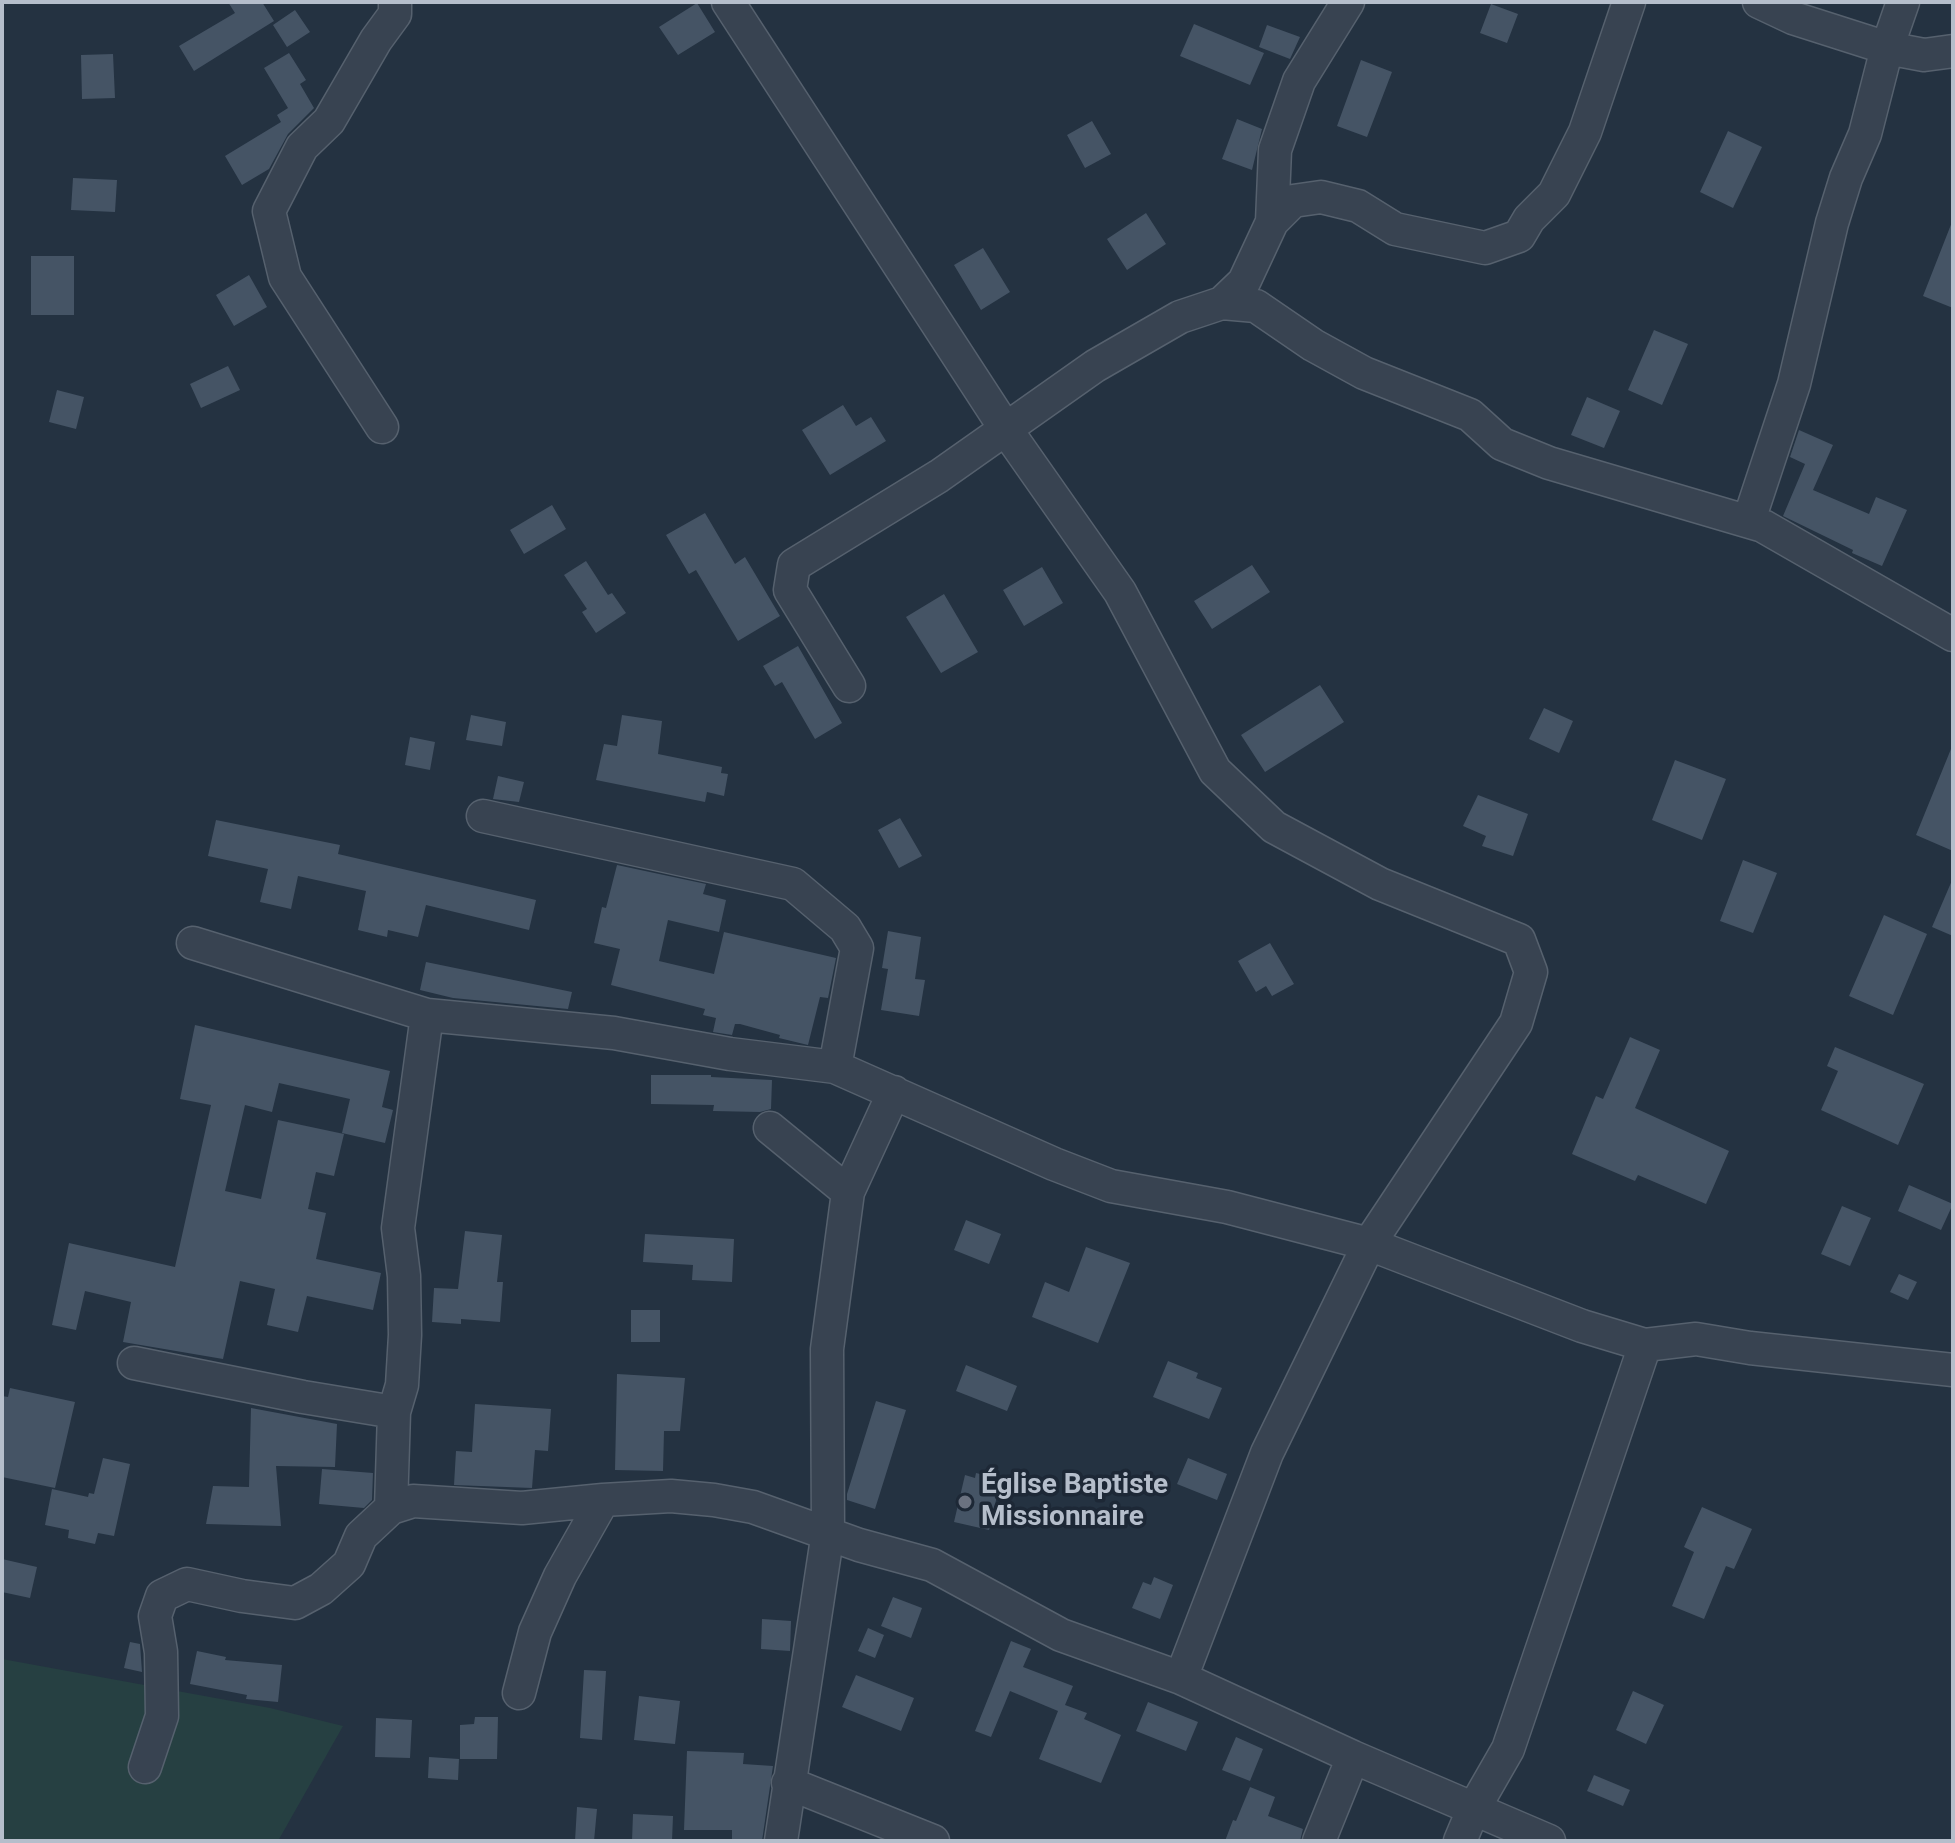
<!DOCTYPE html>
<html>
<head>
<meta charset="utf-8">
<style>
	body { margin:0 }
	#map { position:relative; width:1955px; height:1843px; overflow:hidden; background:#243241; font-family:Roboto,sans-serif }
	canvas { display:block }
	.frame { position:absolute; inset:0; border:4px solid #b5becb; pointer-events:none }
</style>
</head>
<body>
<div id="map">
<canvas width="1955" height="1843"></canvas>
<div class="frame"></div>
</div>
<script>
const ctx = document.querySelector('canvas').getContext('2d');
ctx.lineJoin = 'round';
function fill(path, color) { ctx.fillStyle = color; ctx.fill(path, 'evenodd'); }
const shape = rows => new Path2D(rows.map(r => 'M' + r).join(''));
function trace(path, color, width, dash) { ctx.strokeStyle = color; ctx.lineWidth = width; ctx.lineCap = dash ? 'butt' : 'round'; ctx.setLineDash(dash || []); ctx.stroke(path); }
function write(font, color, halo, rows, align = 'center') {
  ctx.font = font + ' Roboto,sans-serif'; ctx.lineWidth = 7; ctx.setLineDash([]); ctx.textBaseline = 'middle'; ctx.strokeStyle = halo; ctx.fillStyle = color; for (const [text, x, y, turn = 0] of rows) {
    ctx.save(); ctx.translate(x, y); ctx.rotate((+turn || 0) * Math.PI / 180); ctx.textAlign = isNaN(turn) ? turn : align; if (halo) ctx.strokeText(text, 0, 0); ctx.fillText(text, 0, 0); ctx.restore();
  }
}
const green = shape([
	[2,1659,270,1708,343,1726,278,1841,2,1841]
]);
const building = shape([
	[228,2,262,2,274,21,194,71,179,46,235,13],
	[697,3,715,32,678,55,659,27],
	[1491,4,1518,14,1507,43,1480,33],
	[295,10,310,32,287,47,273,25],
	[1194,24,1264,53,1250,85,1180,56],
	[1267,25,1300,37,1290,59,1259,47],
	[289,53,306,80,300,84,314,108,288,134,269,169,242,185,225,156,281,122,277,115,288,108,264,68],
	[113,54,115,98,82,99,81,55],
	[1361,60,1392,72,1367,137,1337,126],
	[1237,119,1262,129,1252,170,1222,159],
	[1092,121,1111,154,1085,168,1067,135],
	[1728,131,1762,147,1733,208,1700,192],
	[73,178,117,180,115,212,71,210],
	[1146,213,1166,244,1127,270,1107,239],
	[1952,222,1953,223,1953,308,1923,296],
	[983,248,1010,292,981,310,954,265],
	[31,256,74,256,74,315,31,315],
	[249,275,267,307,234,326,216,295],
	[1654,330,1688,344,1662,405,1628,390],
	[228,366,240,390,201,408,190,384],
	[57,390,84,397,76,429,49,422],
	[1587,397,1620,411,1604,448,1571,435],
	[843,405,856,426,871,417,886,441,830,475,802,430],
	[1799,430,1833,445,1813,490,1869,514,1876,497,1907,510,1882,566,1852,553,1853,550,1783,516,1805,464,1790,457],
	[552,505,566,529,524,554,510,530],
	[705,513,735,564,745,557,780,616,738,641,696,570,689,574,666,535],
	[586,561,608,595,612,593,626,613,596,633,582,612,587,609,564,575],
	[1252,565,1270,592,1212,629,1194,601],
	[1042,567,1063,603,1024,626,1003,590],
	[944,594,978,652,941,673,906,617],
	[798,646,842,723,815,739,782,682,775,686,763,666],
	[1320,685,1344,722,1265,772,1241,735],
	[1544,708,1573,721,1559,753,1529,739],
	[471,715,506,722,502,746,466,740],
	[622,715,662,721,658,754,722,767,721,773,728,774,724,796,707,792,705,802,596,780,604,744,617,746],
	[410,737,435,742,430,770,405,765],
	[1953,744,1953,851,1916,835],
	[1675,760,1726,779,1702,840,1652,820],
	[498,776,524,782,519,802,493,799],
	[1478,795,1528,814,1513,856,1482,846,1486,836,1463,826],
	[900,818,922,856,899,868,878,830],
	[216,820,340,845,338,854,536,900,529,930,426,905,418,937,388,930,387,937,358,930,366,891,298,876,291,909,260,902,268,869,208,856],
	[1743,860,1777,873,1753,933,1720,921],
	[617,865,706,884,703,894,726,900,719,932,668,920,659,961,714,974,724,932,836,958,828,998,820,997,808,1045,779,1038,780,1035,740,1024,735,1024,732,1035,713,1032,716,1018,703,1015,705,1009,611,985,620,949,594,943,602,907,606,908],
	[1953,878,1953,936,1932,927],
	[1884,915,1927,934,1893,1015,1849,996],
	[888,931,921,937,915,979,925,980,919,1016,881,1010,888,969,882,968],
	[1270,943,1294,984,1272,996,1266,986,1256,992,1238,961],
	[426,962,572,992,568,1009,453,998,420,990],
	[195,1025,390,1071,382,1107,393,1110,385,1143,342,1133,350,1099,279,1083,272,1112,245,1105,225,1191,261,1199,278,1120,344,1134,334,1176,316,1172,308,1209,326,1213,316,1259,381,1273,373,1310,307,1296,298,1332,267,1325,275,1289,240,1281,223,1359,123,1342,131,1302,85,1291,76,1330,52,1325,69,1243,175,1267,211,1105,180,1099],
	[1630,1037,1660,1050,1635,1108,1729,1151,1706,1204,1638,1175,1635,1181,1572,1154,1596,1096,1603,1099],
	[1835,1047,1924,1084,1898,1145,1821,1110,1838,1071,1827,1066],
	[651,1075,711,1075,711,1077,772,1080,771,1109,760,1112,713,1111,714,1105,651,1104],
	[1909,1185,1953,1204,1941,1230,1898,1211],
	[1842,1206,1871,1218,1850,1266,1821,1254],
	[966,1220,1001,1234,989,1264,954,1250],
	[465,1231,502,1235,497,1282,503,1282,500,1322,461,1319,461,1324,432,1322,434,1288,458,1289],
	[645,1234,734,1239,732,1282,692,1280,693,1265,643,1262],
	[1086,1247,1130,1263,1098,1343,1032,1317,1045,1282,1069,1292],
	[1899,1274,1917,1282,1908,1300,1890,1292],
	[631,1310,660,1310,660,1342,631,1342],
	[1168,1361,1198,1373,1196,1378,1222,1388,1209,1419,1153,1397],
	[966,1365,1017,1386,1007,1411,956,1391],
	[617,1374,685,1378,680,1431,664,1431,663,1471,615,1470],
	[10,1388,75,1402,55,1488,2,1477,2,1396,8,1397],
	[876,1401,906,1410,875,1509,847,1500,847,1494],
	[475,1404,551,1409,548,1451,535,1450,532,1488,454,1485,456,1451,472,1452],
	[251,1408,337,1424,335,1467,276,1466,281,1526,206,1524,213,1486,249,1487],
	[103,1458,130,1464,114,1536,98,1533,95,1544,68,1538,69,1530,45,1525,52,1489,88,1497,89,1493,94,1494],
	[1188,1458,1227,1474,1217,1500,1177,1484],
	[322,1469,373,1473,372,1500,364,1508,319,1504],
	[976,1473,1001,1479,989,1530,954,1522,965,1475,975,1478],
	[1702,1507,1752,1529,1734,1569,1726,1566,1704,1619,1672,1606,1694,1552,1684,1547],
	[2,1559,37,1567,30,1598,2,1592],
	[1154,1577,1173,1585,1160,1619,1132,1608,1143,1582,1151,1585],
	[893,1597,922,1608,911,1638,881,1626],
	[762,1619,791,1621,790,1651,761,1649],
	[868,1628,884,1635,875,1658,858,1651],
	[1011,1641,1031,1649,1023,1667,1073,1686,1065,1705,1087,1713,1084,1719,1121,1735,1101,1783,1039,1759,1058,1711,1010,1691,991,1737,975,1731],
	[130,1642,140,1644,142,1672,124,1668],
	[197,1651,226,1657,225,1660,282,1665,278,1702,246,1699,247,1695,190,1684],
	[584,1670,606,1671,602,1740,580,1738],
	[856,1675,914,1698,901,1731,842,1707],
	[1633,1691,1664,1705,1646,1744,1616,1730],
	[639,1696,680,1701,675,1744,634,1740],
	[1148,1702,1198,1722,1186,1751,1136,1731],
	[475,1717,498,1717,497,1759,460,1759,460,1725,474,1724],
	[376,1718,412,1720,410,1758,375,1757],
	[1236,1737,1263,1749,1250,1781,1222,1770],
	[687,1751,744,1753,743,1764,773,1766,762,1841,732,1841,732,1830,684,1830],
	[429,1757,459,1759,458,1780,428,1778],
	[1594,1775,1630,1790,1623,1806,1587,1791],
	[1250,1787,1275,1797,1268,1816,1303,1829,1300,1841,1225,1841,1233,1820,1236,1821],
	[577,1807,597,1809,594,1841,575,1841],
	[633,1814,673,1816,672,1841,632,1841]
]);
const minor = shape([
	[728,2,1005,428,1120,592,1215,771,1274,827,1380,884,1519,940,1531,972,1516,1023,1369,1244,1267,1453,1181,1678],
	[1759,2,1793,18,1887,48,1924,55,1953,51],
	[1272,222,1275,150,1299,81,1348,2],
	[1222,303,1256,306,1313,345,1364,373,1470,415,1502,444,1549,463,1763,526,1953,635],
	[382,427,285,277,269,211,302,147,329,121,376,40,395,14,395,2],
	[1749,520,1794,384,1832,223,1846,178,1865,134,1887,48,1903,2],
	[849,686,790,590,794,565,939,476,1095,366,1180,317,1222,303,1244,282,1272,222,1293,201,1321,197,1358,206,1395,229,1485,248,1519,236,1529,219,1554,194,1585,132,1629,2],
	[483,816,793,884,845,928,857,948,835,1067],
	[193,943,427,1015,614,1033,730,1054,835,1067,1054,1164,1111,1186,1227,1207,1369,1244,1582,1326,1645,1345,1696,1339,1750,1348,1953,1370],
	[770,1128,848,1192],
	[134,1363,303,1397,394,1412,402,1385,405,1335,404,1276,398,1228,427,1015],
	[391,1508,394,1412],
	[519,1693,535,1632,560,1576,603,1500,671,1496,714,1500,753,1507,859,1545,932,1565,1061,1635,1181,1678,1353,1757,1549,1841],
	[145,1767,162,1716,161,1652,155,1616,162,1596,187,1584,242,1596,295,1603,321,1589,349,1564,361,1536,391,1508,413,1501,522,1508,603,1500],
	[788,1783,933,1841],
	[781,1841,828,1532,827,1349,848,1192,894,1092],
	[1319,1841,1353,1757],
	[1460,1841,1473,1810,1508,1749,1645,1345]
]);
const markers = [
	[965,1502,8,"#6b7280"]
];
const poiNames = [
	["Église Baptiste",981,1486],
	["Missionnaire",981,1518]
];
fill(green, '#264042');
fill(building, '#455465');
trace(minor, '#56616e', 35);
trace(minor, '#384351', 32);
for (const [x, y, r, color] of markers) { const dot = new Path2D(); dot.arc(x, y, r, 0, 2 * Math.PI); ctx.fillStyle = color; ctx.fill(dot); trace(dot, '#1d2836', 3); }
write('bold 28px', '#b5becb', '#1d2836', poiNames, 'left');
</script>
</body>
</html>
